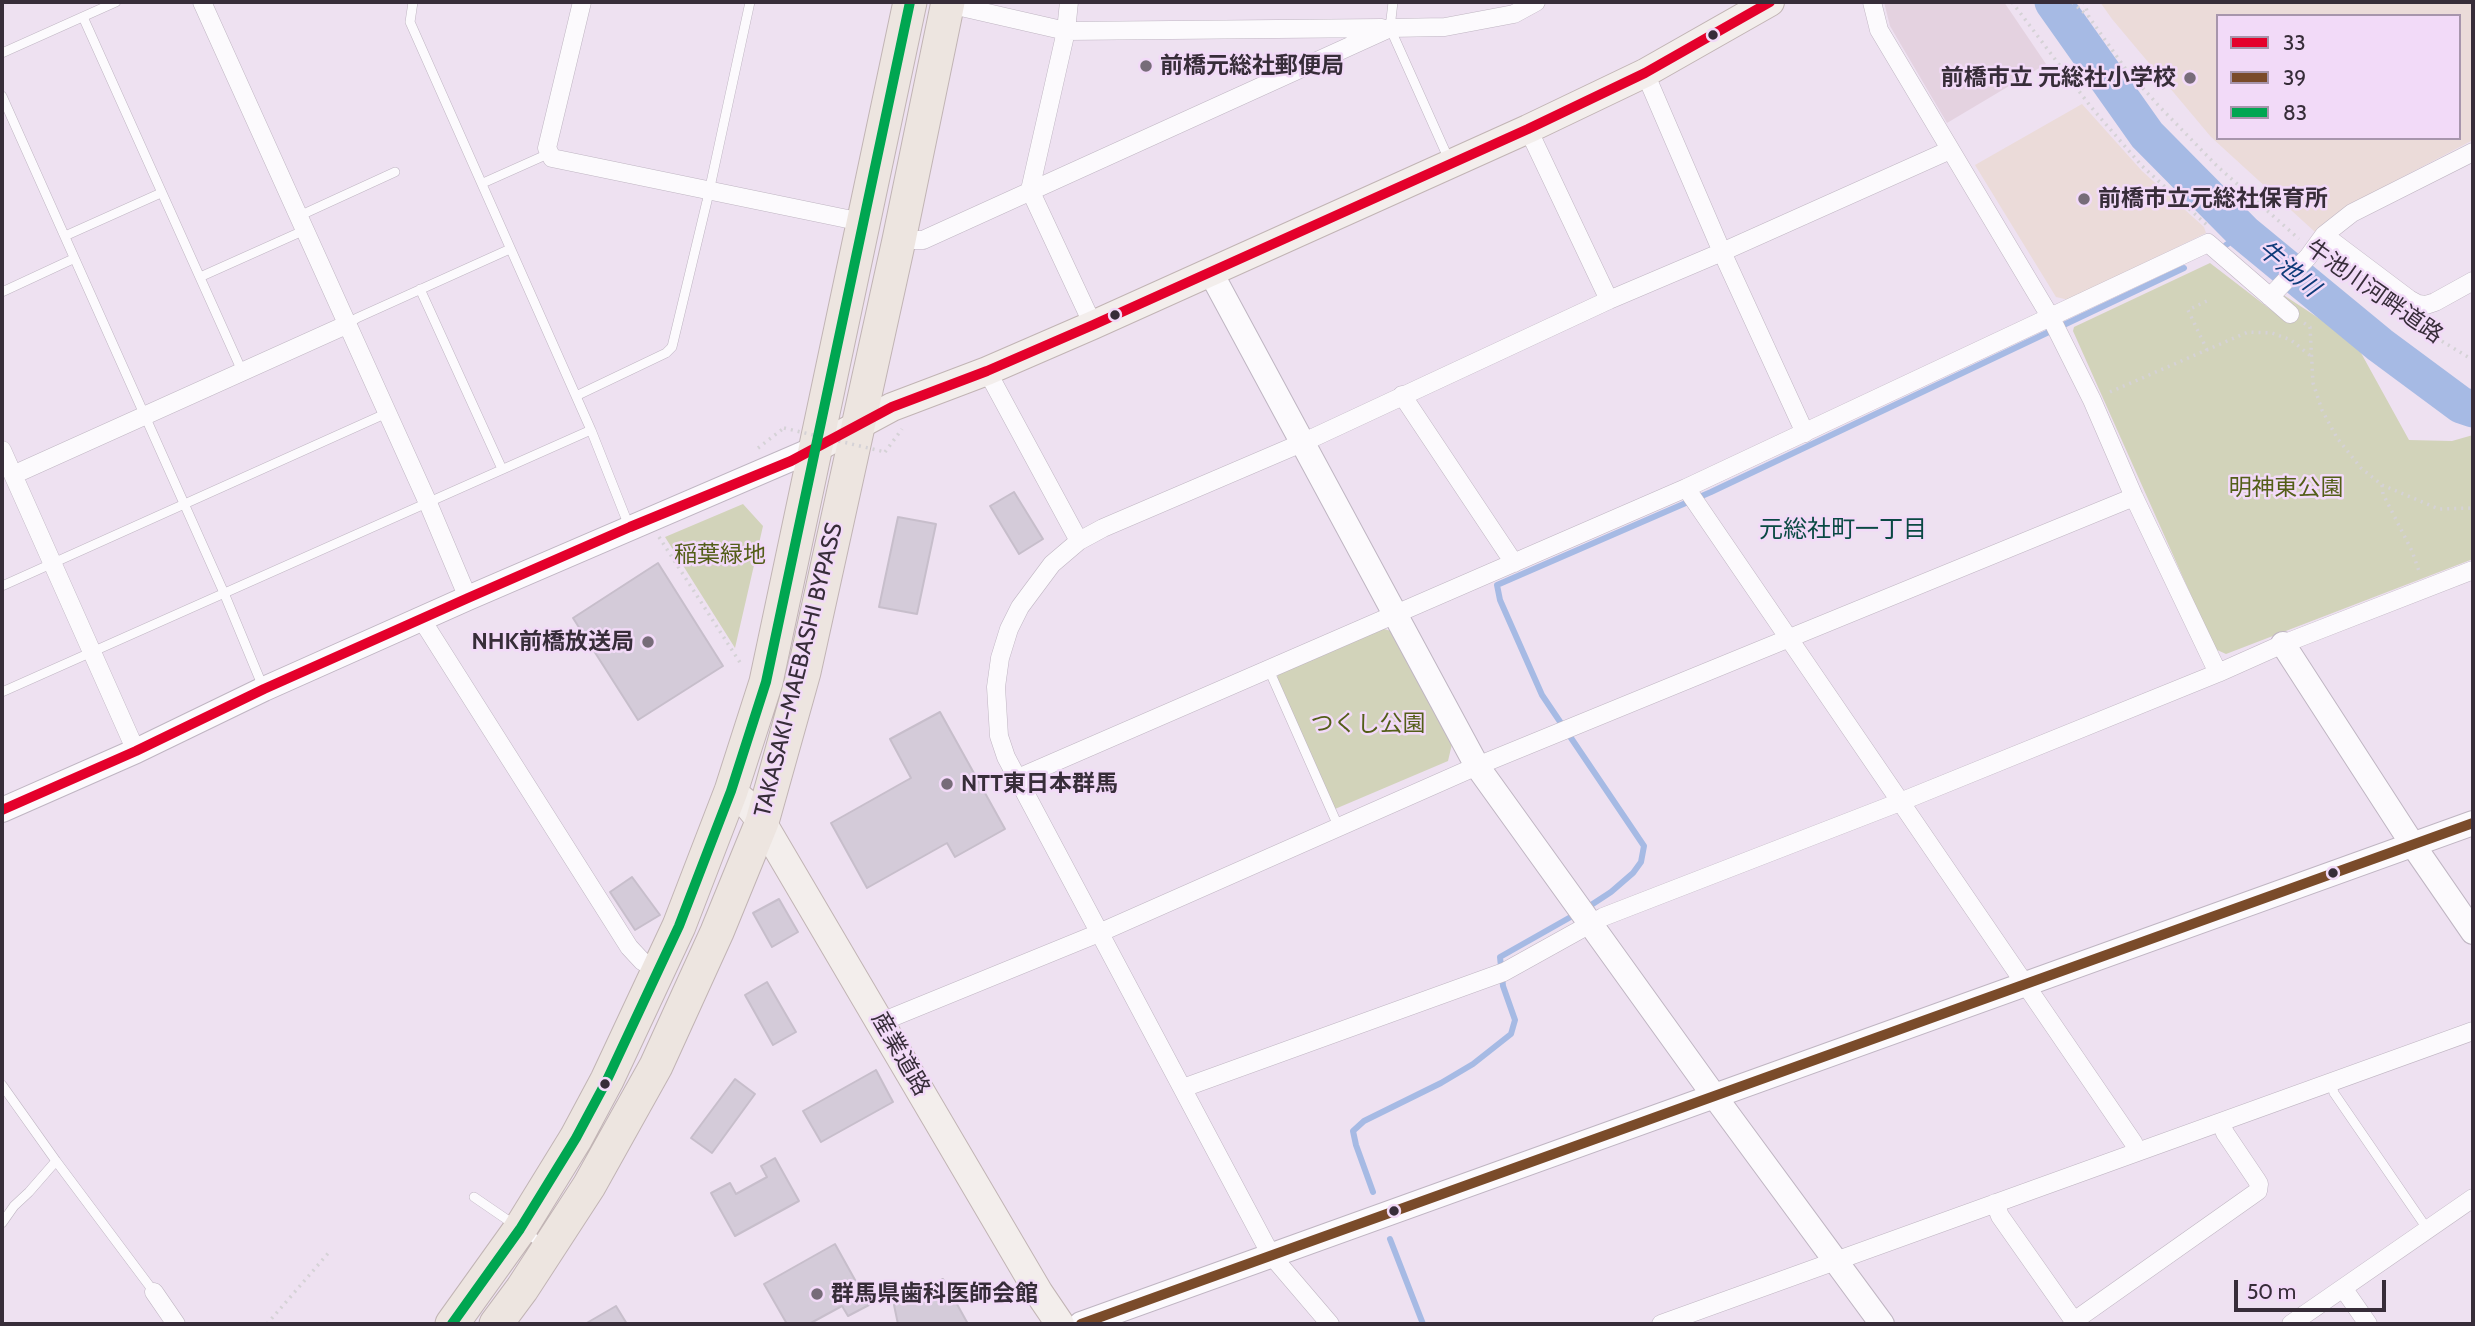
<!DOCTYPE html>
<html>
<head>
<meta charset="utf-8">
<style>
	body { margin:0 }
	#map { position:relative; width:2475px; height:1326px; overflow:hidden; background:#eee1f1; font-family:Cabin,sans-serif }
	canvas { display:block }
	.frame { position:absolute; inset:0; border:4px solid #372d39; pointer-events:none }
	.legend { position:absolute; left:2216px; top:14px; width:245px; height:126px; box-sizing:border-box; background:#f2daf8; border:2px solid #a795ac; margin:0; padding:9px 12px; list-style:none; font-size:21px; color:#372d39 }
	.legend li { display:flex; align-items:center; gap:14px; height:35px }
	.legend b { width:35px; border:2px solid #a795ac }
	.scale { position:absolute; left:2234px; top:1280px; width:152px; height:32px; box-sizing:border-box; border:4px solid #372d39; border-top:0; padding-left:9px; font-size:21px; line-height:24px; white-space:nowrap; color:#372d39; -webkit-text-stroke:5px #f2daf8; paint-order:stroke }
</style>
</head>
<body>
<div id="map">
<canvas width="2475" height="1326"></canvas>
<div class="frame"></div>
<ul class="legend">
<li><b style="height:9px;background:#e4002b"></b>33</li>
<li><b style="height:9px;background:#7a4b2a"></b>39</li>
<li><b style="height:9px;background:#00a651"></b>83</li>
</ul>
<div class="scale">50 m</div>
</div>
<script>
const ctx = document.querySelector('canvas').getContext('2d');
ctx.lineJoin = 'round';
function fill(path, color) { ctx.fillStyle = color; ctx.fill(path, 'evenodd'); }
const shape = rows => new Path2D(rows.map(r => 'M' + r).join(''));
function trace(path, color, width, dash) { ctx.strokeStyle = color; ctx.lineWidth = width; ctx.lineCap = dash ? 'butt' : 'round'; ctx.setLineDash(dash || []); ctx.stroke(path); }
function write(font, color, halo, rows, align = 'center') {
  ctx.font = font + ' Cabin,"Noto Sans JP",sans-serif'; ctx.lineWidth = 5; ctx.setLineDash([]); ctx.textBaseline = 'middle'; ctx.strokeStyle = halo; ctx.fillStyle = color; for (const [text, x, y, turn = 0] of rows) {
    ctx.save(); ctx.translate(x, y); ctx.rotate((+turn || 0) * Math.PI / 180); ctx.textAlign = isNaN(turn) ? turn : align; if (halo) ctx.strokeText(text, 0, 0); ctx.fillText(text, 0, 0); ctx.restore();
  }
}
const commercial = shape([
	[1884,2,2004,2,2046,64,1947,123,1890,26]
]);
const education = shape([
	[2100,2,2473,2,2473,140,2349,205,2315,232,2211,137,2112,19],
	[2218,16,2459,16,2459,138,2218,138],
	[2082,104,2142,171,2204,227,2206,233,2069,300,2056,297,1975,165]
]);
const green = shape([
	[2210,263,2275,313,2282,294,2355,342,2409,440,2452,441,2473,435,2473,559,2226,654,2215,649,2073,331,2074,327],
	[743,504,763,526,735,648,665,537],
	[1377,627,1391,631,1452,744,1448,761,1335,809,1276,680,1281,668]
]);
const stream = shape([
	[2226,245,2244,233],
	[1585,909,1611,892,1633,873,1641,862,1644,846,1542,695,1500,600,1497,585,1711,492,2184,268],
	[1373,1192,1356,1145,1353,1131,1364,1121,1441,1083,1473,1064,1511,1034,1515,1020,1503,986,1500,957,1576,914],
	[1390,1239,1423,1324]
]);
const river = shape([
	[2053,2,2147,135,2244,233,2380,345,2461,405,2473,409]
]);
const building = shape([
	[1014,492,1043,539,1019,554,990,506,1014,492],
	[898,517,936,524,917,614,879,607,898,517],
	[658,563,723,666,638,720,573,618,658,563],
	[940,712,1005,829,955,857,947,843,867,888,831,823,911,778,890,739,940,712],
	[632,877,660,915,635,930,610,892,632,877],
	[779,899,798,932,772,947,753,913,779,899],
	[767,982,796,1032,773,1045,745,995,767,982],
	[876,1070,893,1102,821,1142,803,1111,876,1070],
	[735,1079,755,1094,712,1153,691,1138,735,1079],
	[775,1158,799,1201,735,1236,711,1193,730,1183,736,1194,767,1177,761,1166,775,1158],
	[835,1244,869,1305,848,1316,842,1306,809,1324,787,1324,764,1284,835,1244],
	[943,1279,968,1324,898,1324,894,1305,943,1279],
	[616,1306,627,1324,585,1324,616,1306]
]);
const path = shape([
	[2012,2,2091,107,2142,166,2208,226],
	[2072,2,2088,16],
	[2084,2,2089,17,2125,68,2158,105,2217,166,2299,239],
	[2304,323,2310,327,2313,383,2322,410,2337,438,2361,468,2382,485,2439,509,2473,508],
	[2412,323,2473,360],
	[2207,350,2188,310,2209,300],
	[2110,392,2248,332,2272,333,2291,340,2312,357],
	[758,448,784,428],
	[885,452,902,429],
	[2382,485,2383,494,2412,551,2419,571],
	[659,537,741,664],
	[267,1324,331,1250]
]);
const lane = shape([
	[413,2,410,22,591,430,629,526],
	[1393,2,1390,28,1450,162],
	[83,17,242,371],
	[2,53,116,2],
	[2,96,224,593,263,687],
	[483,183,548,154],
	[299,216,395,172],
	[65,236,161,193],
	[200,277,305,230],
	[420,289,502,469],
	[2,292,73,259],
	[346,325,357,318,510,249],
	[576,396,666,353,672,347,707,201,750,2],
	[2,586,387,413],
	[1269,670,1339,828],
	[2,692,591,430],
	[2331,1082,2334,1093,2428,1230],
	[2,1085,56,1161,154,1292],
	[474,1197,544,1245],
	[2,1223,14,1206,29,1192,56,1161]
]);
const street = shape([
	[202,2,428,503,468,598],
	[582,2,547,148,552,158,862,222],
	[1069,2,1066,31,1030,190,1093,325],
	[1872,2,1879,30,2051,318,2092,400,2134,497,2218,673],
	[948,4,1066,31,1382,28],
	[1645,73,1722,252,1805,433],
	[1528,129,1609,300],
	[2324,235,2409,299,2418,304,2426,305,2435,302,2473,281],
	[899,240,923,240,1390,28,1445,27,1514,14,1536,2],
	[2270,297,2308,257,2324,235,2352,213,2473,152],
	[987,371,1079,541],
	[1402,395,1514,563],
	[2,450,136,751],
	[13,475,346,325],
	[1686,488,2133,1142,2137,1151],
	[422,620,629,947,642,961,659,971],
	[1018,778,1686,488,2208,243,2290,314],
	[881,1022,1099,933,1477,766,2134,497],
	[1183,1088,1504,972,1603,917,1900,802,2218,673,2283,644,2473,570],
	[1995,1203,2000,1216,2076,1324],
	[2343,1288,2368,1324],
	[154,1292,176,1324],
	[2074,1321,2258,1191,2259,1184,2256,1179,2225,1133,2221,1122],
	[1330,1324,1271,1255,1006,757,999,736,996,687,1000,658,1009,629,1020,607,1052,564,1079,541,1103,528,1304,442,1609,300,1722,252,1950,150],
	[1661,1324,2473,1031],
	[2291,1324,2473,1198]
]);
const secondary = shape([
	[1211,273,1477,766,1715,1097,1882,1324],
	[2283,644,2413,845,2473,932],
	[2,810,136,751,264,689,468,598,814,449],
	[1081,1324,2473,823]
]);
const primary = shape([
	[814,449,892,407,987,371,1093,325,1528,129,1645,73,1770,2],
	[731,791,747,804,762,822,1039,1293,1060,1324]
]);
const highway = shape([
	[452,1324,520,1229,576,1138,607,1080,679,926,731,791,766,682,910,2],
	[496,1324,522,1289,589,1186,656,1066,717,932,762,822,804,672,899,240,948,2]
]);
const pathBridge = shape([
	[784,428,885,452]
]);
const bus1 = shape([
	[2,810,136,751,264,689,468,598,630,527,791,461,892,407,987,371,1093,325,1528,129,1645,73,1770,2]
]);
const bus2 = shape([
	[1081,1324,2473,823]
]);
const bus3 = shape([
	[452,1324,520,1229,576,1138,607,1080,679,926,731,791,766,682,910,2]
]);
const markers = [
	[1713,35,6,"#372d39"],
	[1146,66,7,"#776c79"],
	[2190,78,7,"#776c79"],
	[2084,199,7,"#776c79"],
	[1115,315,6,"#372d39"],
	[648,642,7,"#776c79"],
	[947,784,7,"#776c79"],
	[2333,873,6,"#372d39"],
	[605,1084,6,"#372d39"],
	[1394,1211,6,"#372d39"],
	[817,1294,7,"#776c79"]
];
const poiNames = [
	["前橋元総社郵便局",1160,66],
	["前橋市立 元総社小学校",2176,78,"right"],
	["前橋市立元総社保育所",2098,199],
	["NHK前橋放送局",634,642,"right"],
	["NTT東日本群馬",961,784],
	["群馬県歯科医師会館",831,1294]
];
const streetNames = [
	["牛池川河畔道路",2374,292,35],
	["TAKASAKI-MAEBASHI BYPASS",799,670,-76],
	["産業道路",900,1054,60]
];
const parkNames = [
	["明神東公園",2286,488],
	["稲葉緑地",720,555],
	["つくし公園",1368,724]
];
const waterNames = [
	["牛池川",2288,269,40]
];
const neighbourhoodNames = [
	["元総社町一丁目",1843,530]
];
fill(commercial, '#e4d2e0');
fill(education, '#ebdbd9');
fill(green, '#d2d3ba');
trace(stream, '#a6bae4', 6);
trace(river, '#a6bae4', 37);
fill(building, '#d4cbd9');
trace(building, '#c7becb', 2);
trace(lane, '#bfb5c2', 10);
trace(street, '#bfb5c2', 19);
trace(secondary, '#bfb5c2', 26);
trace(primary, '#c1b4b4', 30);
trace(highway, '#c1b4b4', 35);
trace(path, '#d5d2d6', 3.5, [2, 5]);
trace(lane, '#fcfafd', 9);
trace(street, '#fcfafd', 18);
trace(secondary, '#fcfafd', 24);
trace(primary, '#f3eeec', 28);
trace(highway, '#ede5e0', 33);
trace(pathBridge, '#d5d2d6', 3.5, [2, 5]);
trace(bus1, '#e4002b', 10);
trace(bus2, '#7a4b2a', 10);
trace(bus3, '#00a651', 10);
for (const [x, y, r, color] of markers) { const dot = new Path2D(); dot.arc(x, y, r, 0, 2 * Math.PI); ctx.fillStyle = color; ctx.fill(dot); trace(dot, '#f2daf8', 2.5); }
write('bold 23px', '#372d39', '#f2daf8', poiNames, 'left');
write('23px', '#372d39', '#f2daf8', streetNames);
write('23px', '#535e18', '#f2daf8', parkNames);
write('italic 24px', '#0f3b79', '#f2daf8', waterNames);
write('24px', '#0a4943', '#f2daf8', neighbourhoodNames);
</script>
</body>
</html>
